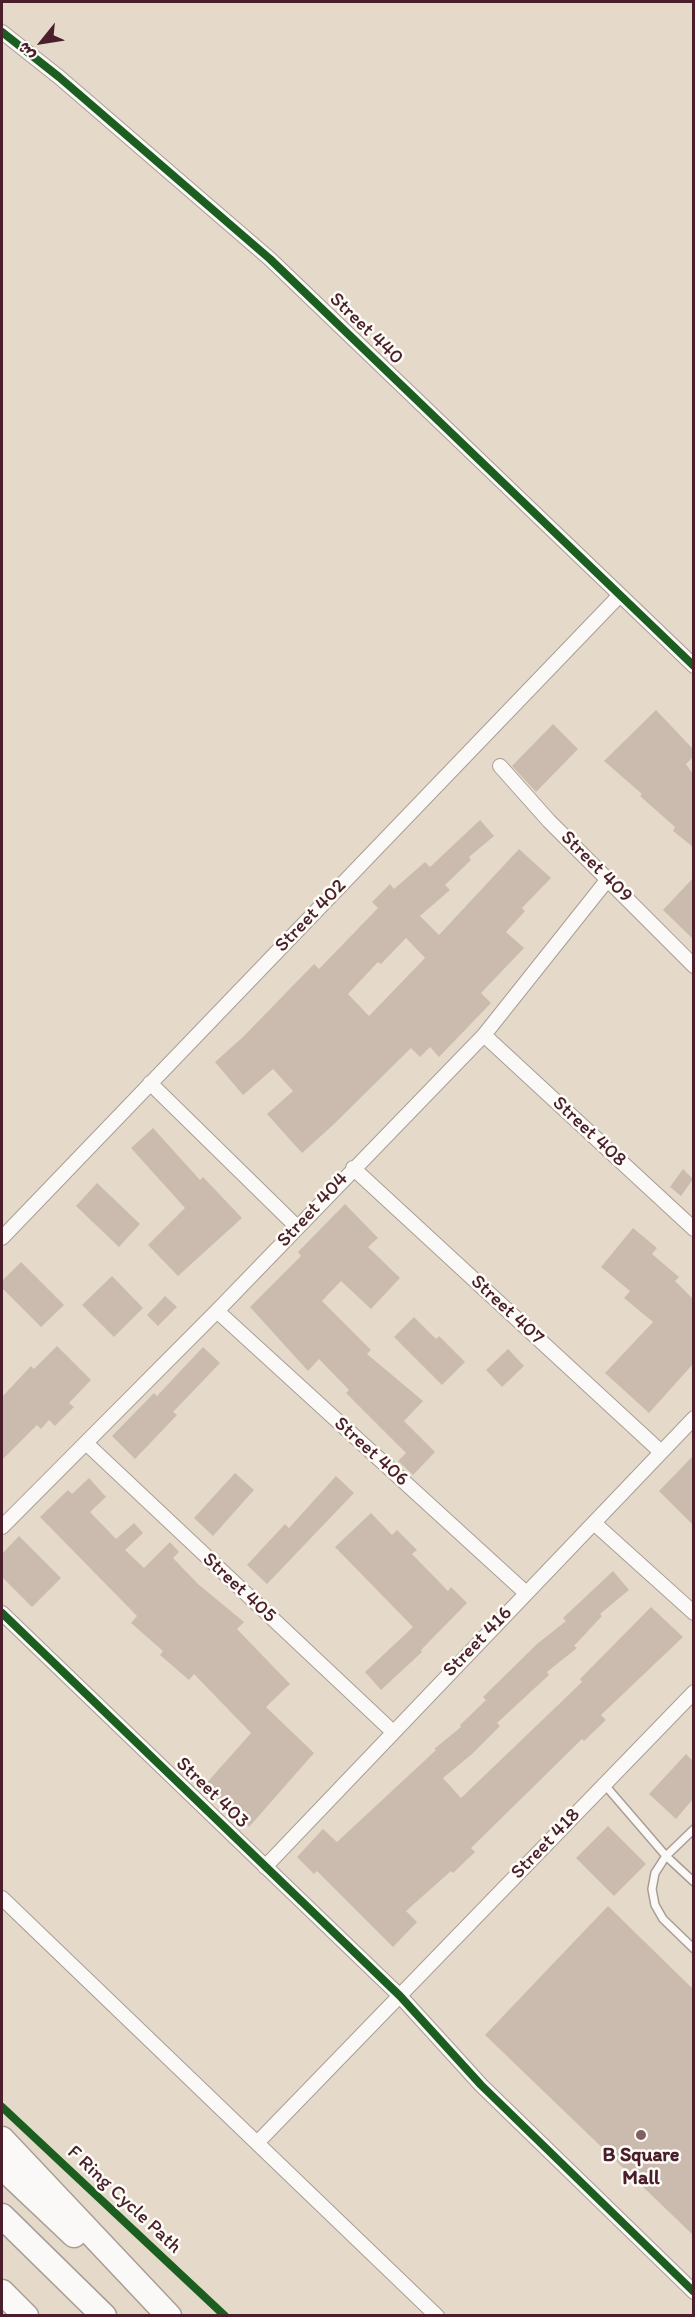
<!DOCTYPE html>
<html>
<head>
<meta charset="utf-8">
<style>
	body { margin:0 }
	#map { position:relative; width:695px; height:2317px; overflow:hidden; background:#e5dac9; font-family:Itim,"Playpen Sans Arabic",sans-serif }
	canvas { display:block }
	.frame { position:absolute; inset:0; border:3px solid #4a1f2b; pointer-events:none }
	.north { position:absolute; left:12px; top:12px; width:60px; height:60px; -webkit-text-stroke:4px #fdfcf7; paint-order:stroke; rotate:240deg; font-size:16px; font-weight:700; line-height:24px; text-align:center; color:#4a1f2b }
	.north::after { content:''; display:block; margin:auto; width:21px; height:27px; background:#4a1f2b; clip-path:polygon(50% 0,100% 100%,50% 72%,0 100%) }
</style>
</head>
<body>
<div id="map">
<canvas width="695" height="2317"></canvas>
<div class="frame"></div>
<div class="north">ش</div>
</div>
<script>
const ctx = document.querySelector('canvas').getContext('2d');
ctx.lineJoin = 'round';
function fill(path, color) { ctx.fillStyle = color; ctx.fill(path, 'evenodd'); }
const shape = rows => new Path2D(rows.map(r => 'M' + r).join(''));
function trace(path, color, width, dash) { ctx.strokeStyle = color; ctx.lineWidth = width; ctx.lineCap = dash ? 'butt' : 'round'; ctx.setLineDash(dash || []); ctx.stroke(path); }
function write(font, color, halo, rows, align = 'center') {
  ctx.font = font + ' Itim,sans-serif'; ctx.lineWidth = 5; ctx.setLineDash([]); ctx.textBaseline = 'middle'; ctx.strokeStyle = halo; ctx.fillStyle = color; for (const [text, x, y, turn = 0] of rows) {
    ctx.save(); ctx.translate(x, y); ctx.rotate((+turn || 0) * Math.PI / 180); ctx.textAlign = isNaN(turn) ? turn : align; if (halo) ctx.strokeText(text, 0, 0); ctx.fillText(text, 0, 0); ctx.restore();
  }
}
const building = shape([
	[656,710,693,749,693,757,686,764,693,774,693,847,673,831,675,827,640,796,642,794,604,761],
	[553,724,578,749,536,792,512,766],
	[480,820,494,836,469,857,471,860,445,885,450,890,420,916,439,935,519,849,551,878,522,908,525,911,506,932,524,948,481,993,491,1003,439,1057,430,1047,420,1057,411,1048,332,1126,302,1153,267,1114,293,1091,273,1069,243,1095,215,1062,243,1037,314,964,319,969,378,908,372,902,390,884,394,889,425,862,430,867],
	[406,938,425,958,369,1016,348,994,378,962,381,964],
	[693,878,693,939,663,910],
	[153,1128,200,1180,203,1177,242,1218,178,1276,148,1245,185,1208,131,1148],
	[683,1169,693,1179,681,1196,670,1187],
	[97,1183,140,1224,119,1247,76,1206],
	[345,1204,378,1238,368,1247,400,1278,371,1309,341,1281,322,1301,371,1350,367,1354,423,1401,404,1421,435,1452,413,1475,398,1461,406,1453,346,1393,349,1390,319,1359,308,1371,250,1307,301,1256,298,1252],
	[633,1228,657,1248,652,1254,679,1277,675,1281,693,1299,693,1364,649,1413,605,1373,653,1322,624,1298,630,1291,601,1267],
	[21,1262,64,1305,41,1327,2,1288,2,1281],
	[112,1276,143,1308,114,1337,82,1305],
	[165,1296,177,1307,158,1326,147,1315],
	[414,1317,436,1339,439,1336,465,1362,442,1385,394,1337],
	[57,1346,91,1380,69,1403,74,1407,55,1426,49,1420,41,1429,37,1425,2,1460,2,1397,31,1366,34,1369],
	[203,1347,220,1363,173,1412,177,1415,135,1459,112,1436,154,1393,157,1396],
	[508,1349,524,1366,502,1387,486,1370],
	[693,1456,693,1525,659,1491],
	[235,1473,254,1490,213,1536,194,1518],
	[336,1476,354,1493,267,1584,247,1565,285,1524,289,1528],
	[89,1478,106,1497,90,1512,116,1539,134,1523,143,1533,125,1550,144,1568,170,1542,179,1552,173,1558,198,1584,244,1622,237,1629,290,1684,266,1707,314,1753,249,1827,204,1786,251,1733,194,1674,189,1680,160,1655,163,1651,131,1623,137,1616,40,1517,68,1490,72,1494],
	[371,1513,392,1535,397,1530,417,1550,412,1554,448,1591,451,1587,467,1603,421,1650,422,1652,381,1690,365,1672,413,1627,335,1547],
	[19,1536,61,1578,32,1607,2,1577,2,1554],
	[613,1571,629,1590,600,1614,602,1616,574,1646,577,1648,547,1672,549,1675,497,1723,500,1726,472,1754,443,1778,461,1798,582,1682,580,1679,651,1607,683,1637,601,1715,606,1720,584,1741,582,1739,471,1848,475,1852,453,1873,451,1871,406,1911,417,1922,393,1947,317,1871,314,1874,297,1857,323,1829,337,1842,436,1750,434,1749,461,1727,460,1725,486,1700,483,1697,537,1644,566,1621,563,1618],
	[686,1754,693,1761,693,1799,676,1819,649,1794],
	[608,1826,646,1864,614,1896,576,1858],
	[608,1906,693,1989,693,2235,485,2035]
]);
const service = shape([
	[604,1784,666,1856,694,1882],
	[694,1829,666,1856,655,1873,652,1889,655,1905,663,1919,694,1949]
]);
const minor = shape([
	[2,32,59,77,270,259,694,666],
	[500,766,549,821,694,966],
	[484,1035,694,1229],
	[150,1083,297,1227],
	[353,1168,661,1452],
	[2,1238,620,595],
	[217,1311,526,1593],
	[87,1444,392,1731],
	[594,1523,694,1613],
	[2,1527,217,1311,484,1035,608,879],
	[2,1613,400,1996,481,2085,694,2292],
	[265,1867,694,1418],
	[2,1898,437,2316],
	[257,2143,694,1692]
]);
const trunk = shape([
	[2,2139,169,2316],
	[2,2167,74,2235],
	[2,2216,104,2316],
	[2,2292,26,2316]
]);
const cycleway = shape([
	[2,32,59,77,270,259,694,666],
	[2,1613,400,1996,481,2085,694,2292],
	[2,2107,225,2316]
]);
const markers = [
	[641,2135,6,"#806062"]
];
const streetNames = [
	["Street 440",366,329,44],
	["Street 409",596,867,45],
	["Street 402",311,916,-46],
	["Street 408",589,1132,43],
	["Street 404",313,1210,-47],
	["Street 407",507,1310,43],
	["Street 406",371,1452,42],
	["Street 405",239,1588,43],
	["Street 416",478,1642,-46],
	["Street 403",212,1793,44],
	["Street 418",546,1844,-46],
	["F Ring Cycle Path",124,2200,43]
];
const poiNames = [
	["B Square",641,2156],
	["Mall",641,2179]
];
fill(building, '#cabbae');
trace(service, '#a99e95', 10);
trace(minor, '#a99e95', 16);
trace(trunk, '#a99e95', 27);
trace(service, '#fbf9f7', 7);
trace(minor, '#fbf9f7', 14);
trace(trunk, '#fbf9f7', 24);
trace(cycleway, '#1b5e20', 8);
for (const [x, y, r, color] of markers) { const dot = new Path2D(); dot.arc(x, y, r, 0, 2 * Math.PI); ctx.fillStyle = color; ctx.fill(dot); trace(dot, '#fdfcf7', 2); }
write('20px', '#4a1f2b', '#fdfcf7', streetNames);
write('bold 20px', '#4a1f2b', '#fdfcf7', poiNames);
</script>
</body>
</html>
